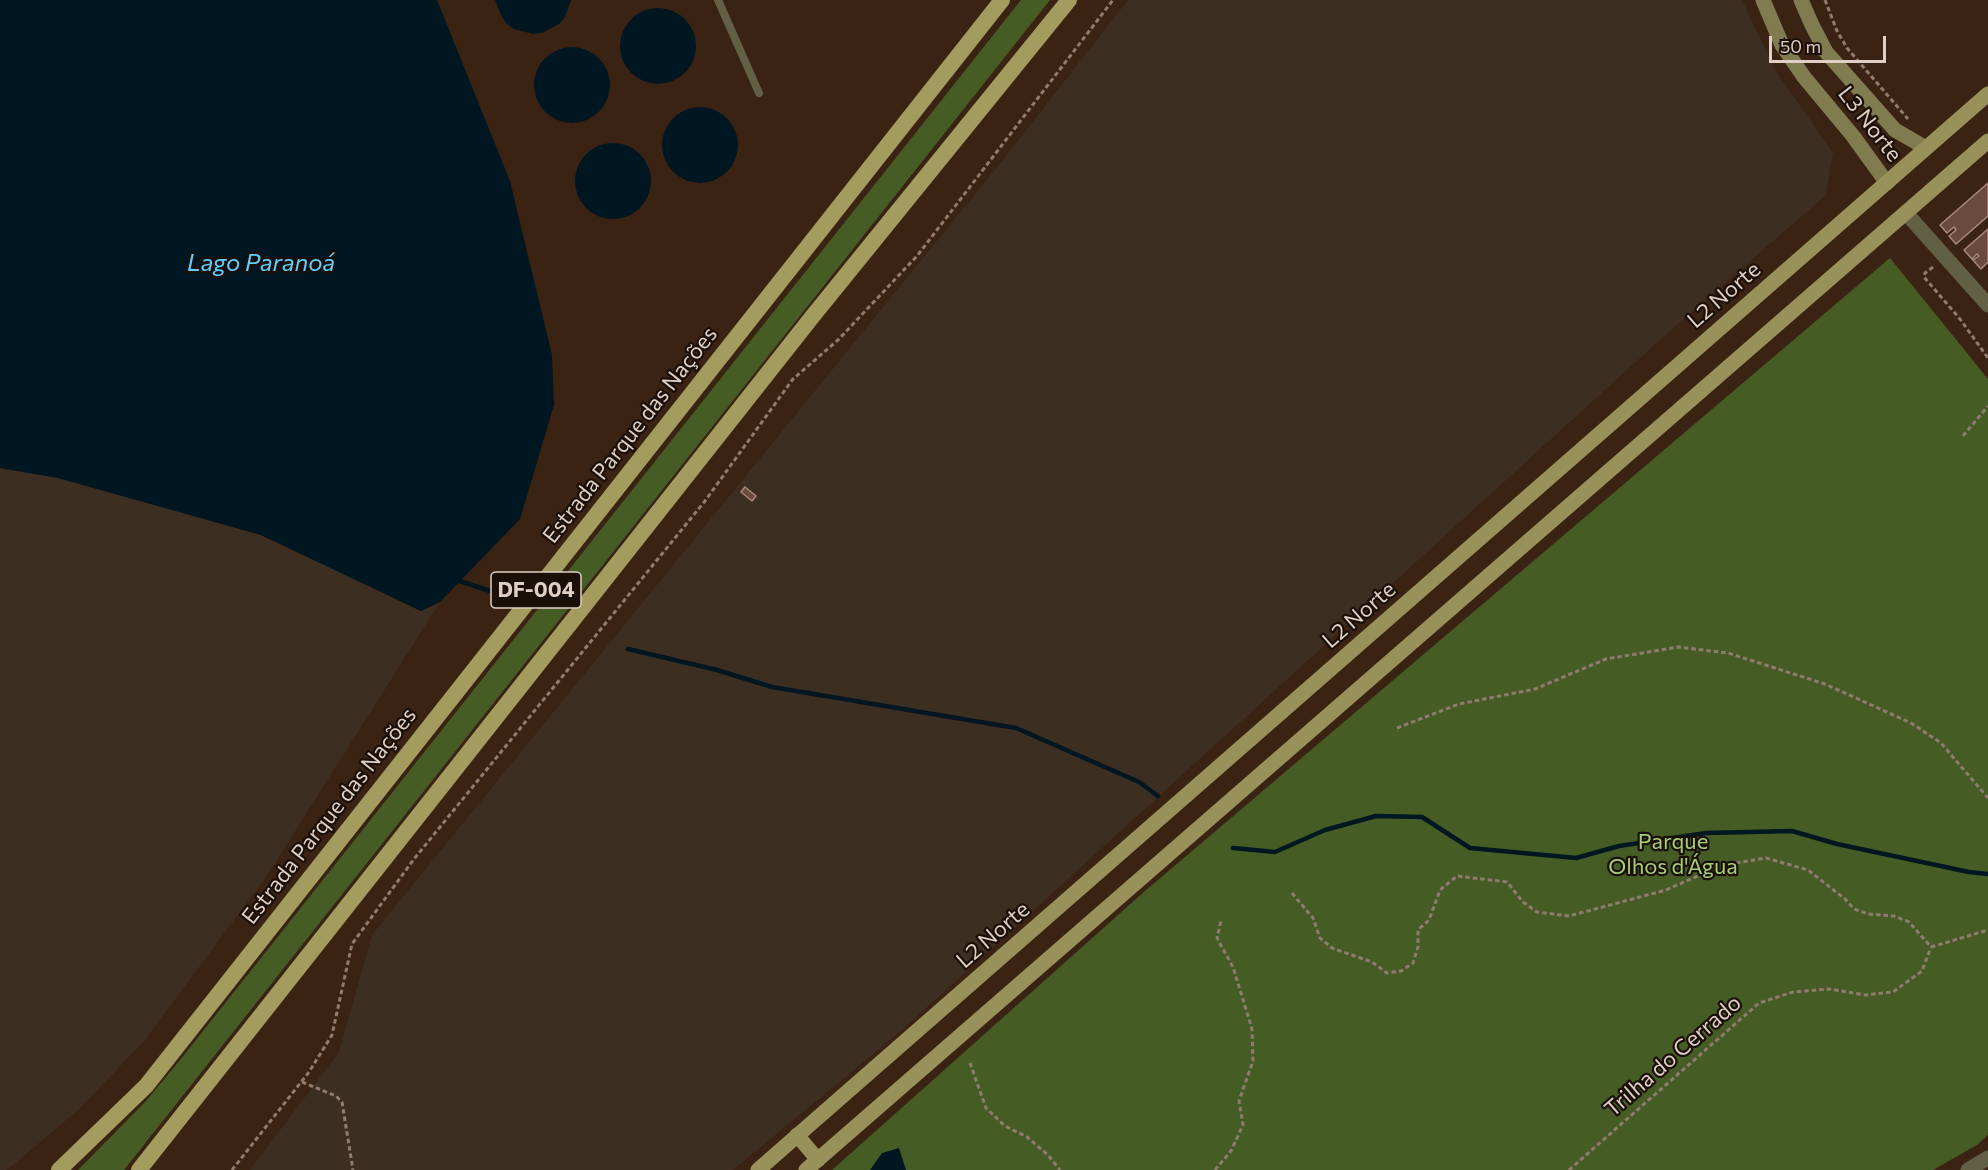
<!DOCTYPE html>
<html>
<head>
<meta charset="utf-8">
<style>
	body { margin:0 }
	#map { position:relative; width:1988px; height:1170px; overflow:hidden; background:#3b2314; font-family:Commissioner,sans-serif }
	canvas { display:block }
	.scale { position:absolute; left:1769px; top:36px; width:117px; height:27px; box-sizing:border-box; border:3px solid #dfcfc5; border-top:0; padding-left:8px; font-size:18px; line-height:21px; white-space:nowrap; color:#dfcfc5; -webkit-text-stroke:4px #1a1009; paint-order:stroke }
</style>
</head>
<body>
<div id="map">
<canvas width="1988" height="1170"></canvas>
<div class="scale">50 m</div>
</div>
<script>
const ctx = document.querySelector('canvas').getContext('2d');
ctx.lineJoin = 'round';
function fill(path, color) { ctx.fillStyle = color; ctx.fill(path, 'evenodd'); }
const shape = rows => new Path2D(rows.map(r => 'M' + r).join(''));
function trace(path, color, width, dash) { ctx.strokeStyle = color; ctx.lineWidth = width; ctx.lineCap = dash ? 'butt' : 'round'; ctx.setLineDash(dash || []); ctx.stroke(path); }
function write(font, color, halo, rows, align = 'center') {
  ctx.font = font + ' Commissioner,sans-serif'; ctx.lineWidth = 4.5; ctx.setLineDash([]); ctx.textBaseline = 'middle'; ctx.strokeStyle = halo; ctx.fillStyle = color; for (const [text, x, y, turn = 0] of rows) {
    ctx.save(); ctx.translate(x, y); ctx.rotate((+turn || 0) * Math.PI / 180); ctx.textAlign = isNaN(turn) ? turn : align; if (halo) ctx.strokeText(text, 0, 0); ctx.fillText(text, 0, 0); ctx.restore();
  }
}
const education = shape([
	[1128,0,1742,0,1775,70,1833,153,1826,195,1662,338,903,1029,733,1170,250,1170,339,1052,372,935,1003,160],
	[0,468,58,478,261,535,421,611,440,602,266,877,144,1041,78,1110,7,1170,0,1170]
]);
const green = shape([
	[1021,0,1050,0,124,1170,78,1170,146,1101,180,1060],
	[1890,258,1988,379,1988,1135,1977,1145,1933,1170,832,1170,1145,891]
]);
const water = shape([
	[0,0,437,0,510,181,552,355,554,405,520,519,440,602,421,611,261,535,58,478,0,468],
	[495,0,571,0,565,17,559,24,542,33,533,34,514,29,506,23,501,15],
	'620 46a38 38 0 1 1 76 0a38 38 0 1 1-76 0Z',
	'534 85a38 38 0 1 1 76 0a38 38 0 1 1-76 0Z',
	'662 145a38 38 0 1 1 76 0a38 38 0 1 1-76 0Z',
	'575 181a38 38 0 1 1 76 0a38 38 0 1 1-76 0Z',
	[899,1148,906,1170,870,1170,882,1153]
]);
const stream = shape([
	[457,580,505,596],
	[628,649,717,670,772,687,1016,728,1139,782,1158,796],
	[1233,848,1275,852,1325,830,1376,816,1422,817,1470,848,1576,858,1619,846,1706,833,1792,831,1837,844,1969,872,1988,874]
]);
const building = shape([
	[1988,183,1988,216,1956,244,1949,236,1956,230,1954,227,1947,233,1940,225,1988,183],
	[1988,229,1988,262,1981,269,1973,260,1979,256,1977,254,1972,259,1964,250,1988,229],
	[745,487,756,496,752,501,741,492,745,487]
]);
const path = shape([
	[1825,0,1837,31,1847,48,1908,119],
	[1933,267,1925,273,1924,277,1960,319,1988,358],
	[1963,436,1988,406],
	[1397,728,1459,704,1535,689,1606,659,1678,647,1728,653,1825,684,1911,723,1941,743,1988,798],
	[1292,893,1313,918,1320,938,1332,948,1372,962,1387,973,1401,971,1413,963,1418,947,1418,930,1429,920,1440,890,1457,876,1507,882,1523,902,1537,912,1569,916,1666,890,1698,876,1736,863,1766,858,1808,870,1845,899,1854,909,1868,914,1894,916,1909,922,1931,947],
	[1931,947,1988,930],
	[970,1063,986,1108,1005,1126,1027,1137,1048,1155,1060,1170],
	[302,1082,336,1096,342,1102,353,1170],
	[232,1170,309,1072,332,1035,352,944,414,859,705,501,793,379,838,340,917,256,1113,0],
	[1215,1170,1231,1151,1243,1125,1239,1101,1253,1061,1252,1029,1233,967,1217,938,1221,921],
	[1569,1170,1759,1003,1793,992,1829,989,1865,995,1893,992,1922,971,1931,947]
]);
const service = shape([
	[718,0,759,93]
]);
const tertiary = shape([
	[1906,213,1988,305],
	[1968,1170,1988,1158]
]);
const secondary = shape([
	[1763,0,1782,45,1804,77,1853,136,1887,183],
	[1801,0,1812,25,1826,52,1895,130,1926,148]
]);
const primary = shape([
	[797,1135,818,1160],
	[758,1170,1988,94],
	[806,1170,1988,141]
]);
const trunk = shape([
	[59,1170,146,1086,1002,0],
	[139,1170,812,317,1069,0]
]);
const shields = [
	[536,590,90]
];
const shieldNames = [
	["DF-004",536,590]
];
const streetNames = [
	["L3 Norte",1870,124,52],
	["L2 Norte",1724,295,-41],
	["Estrada Parque das Nações",630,435,-52],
	["L2 Norte",1359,615,-41],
	["Estrada Parque das Nações",329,816,-52],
	["L2 Norte",993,935,-41],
	["Trilha do Cerrado",1673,1056,-41]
];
const parkNames = [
	["Parque",1673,842],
	["Olhos d'Água",1673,867]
];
const waterNames = [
	["Lago Paranoá",261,263]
];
fill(education, '#3d2e22');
fill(green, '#465c25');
fill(water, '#001620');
trace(stream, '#001620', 4.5);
fill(building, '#684b3d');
trace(building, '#a98979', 1.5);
trace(path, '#907c6f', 3, [4.5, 3]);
trace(service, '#615f44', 8);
trace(tertiary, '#615f44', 15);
trace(secondary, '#807c50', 15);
trace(primary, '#98925a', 15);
trace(trunk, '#a39c5e', 16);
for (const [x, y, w] of shields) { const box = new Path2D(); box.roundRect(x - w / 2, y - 18, w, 36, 4.5); ctx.fillStyle = '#1a1009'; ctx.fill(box); trace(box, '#dfcfc5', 1.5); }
write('bold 21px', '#dfcfc5', null, shieldNames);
write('22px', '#dfcfc5', '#1a1009', streetNames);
write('22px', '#a8cd77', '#1a1009', parkNames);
write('italic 24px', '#60cffe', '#1a1009', waterNames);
</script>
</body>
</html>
